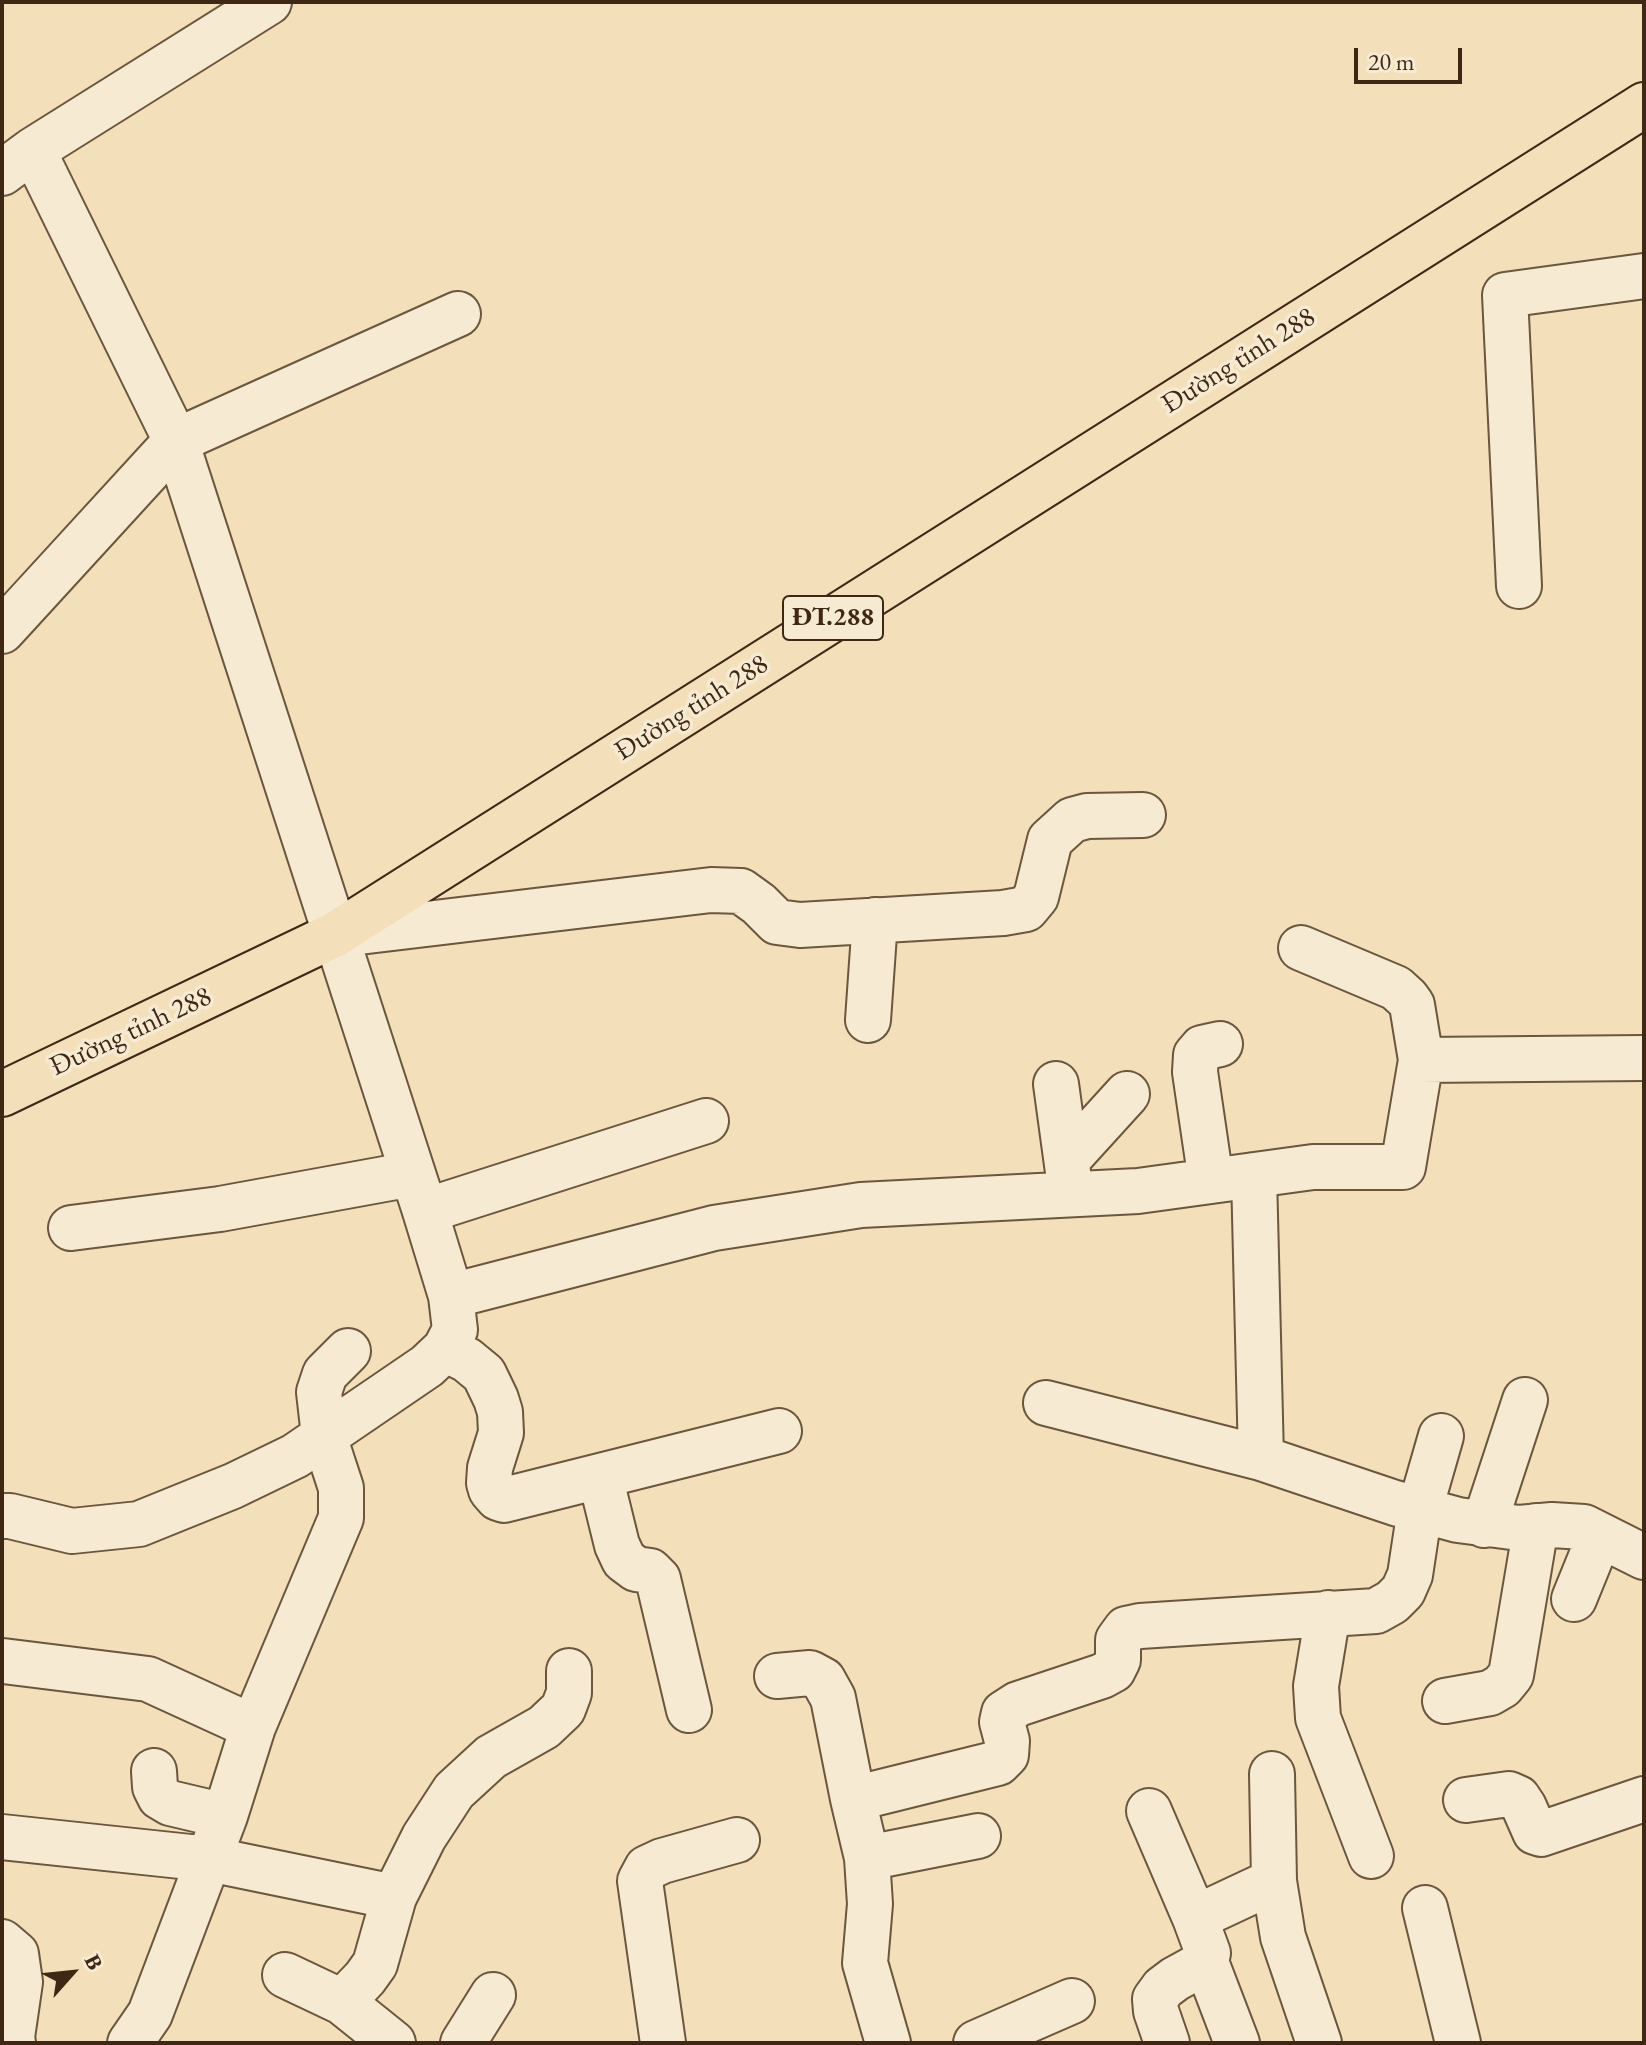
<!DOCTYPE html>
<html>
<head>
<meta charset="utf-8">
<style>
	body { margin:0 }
	#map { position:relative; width:1646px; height:2045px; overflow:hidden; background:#f3dfb9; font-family:"EB Garamond",serif }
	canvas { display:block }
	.frame { position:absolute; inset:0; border:4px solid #3e2815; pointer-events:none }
	.north { position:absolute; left:32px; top:1933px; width:80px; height:80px; -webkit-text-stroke:6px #f7ead2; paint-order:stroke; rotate:63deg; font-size:22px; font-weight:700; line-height:32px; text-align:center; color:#3e2815 }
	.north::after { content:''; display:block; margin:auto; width:28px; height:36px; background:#3e2815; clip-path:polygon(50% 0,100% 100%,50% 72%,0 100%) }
	.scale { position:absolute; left:1354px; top:48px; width:108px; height:36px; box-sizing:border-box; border:4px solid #3e2815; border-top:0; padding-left:10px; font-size:24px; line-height:28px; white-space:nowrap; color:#3e2815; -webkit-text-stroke:6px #f7ead2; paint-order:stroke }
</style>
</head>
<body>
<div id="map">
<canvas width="1646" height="2045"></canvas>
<div class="frame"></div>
<div class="north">B</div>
<div class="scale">20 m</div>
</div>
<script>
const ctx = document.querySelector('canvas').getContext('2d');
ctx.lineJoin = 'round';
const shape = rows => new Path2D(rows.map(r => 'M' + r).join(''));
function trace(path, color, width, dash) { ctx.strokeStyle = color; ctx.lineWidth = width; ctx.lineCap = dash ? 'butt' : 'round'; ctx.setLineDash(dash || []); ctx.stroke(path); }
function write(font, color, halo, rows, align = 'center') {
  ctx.font = font + ' "EB Garamond",serif'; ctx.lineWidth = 7; ctx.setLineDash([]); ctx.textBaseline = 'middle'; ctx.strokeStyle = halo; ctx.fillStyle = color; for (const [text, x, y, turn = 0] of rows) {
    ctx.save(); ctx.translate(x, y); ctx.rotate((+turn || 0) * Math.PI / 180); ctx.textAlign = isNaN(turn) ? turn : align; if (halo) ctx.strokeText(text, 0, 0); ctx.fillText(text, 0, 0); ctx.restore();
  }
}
const minor = shape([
	[2,173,33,150,269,2],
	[1519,586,1505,295,1644,276],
	[2,631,176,441,458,314],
	[334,935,711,890,741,891,759,904,777,922,800,925,1003,913,1026,909,1036,897,1050,840,1072,820,1087,816,1143,815],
	[1301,948,1396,988,1407,998,1412,1005,1421,1060],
	[868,1020,875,920],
	[1056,1084,1071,1194],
	[1067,1160,1127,1094],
	[1254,1175,1261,1458,1395,1503,1458,1520,1519,1528,1552,1525,1584,1527,1644,1557],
	[1211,1181,1195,1072,1196,1055,1202,1048,1220,1044],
	[425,1211,706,1121],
	[71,1228,220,1209,412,1174],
	[451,1296,714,1228,861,1205,1138,1191,1313,1167,1403,1167,1421,1060,1644,1058],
	[445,1349,467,1360,484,1374,496,1399,500,1412,501,1433,490,1468,489,1483,491,1490,498,1498,504,1500,779,1431],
	[1046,1403,1261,1458],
	[600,1476,617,1545,624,1560,636,1569,650,1571,658,1579,689,1710],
	[2,1516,10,1516,72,1531,139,1524,233,1486,295,1456,427,1366,445,1349,455,1330,451,1296,425,1211,176,441,33,150],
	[1484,1525,1525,1400],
	[1574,1599,1600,1535],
	[1328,1613,1316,1686,1318,1718,1371,1856],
	[3,1661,148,1679,253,1727],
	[777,1676,810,1673,823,1680,833,1698,853,1799,867,1858,870,1904,865,1963,888,2043],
	[1445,1701,1490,1693,1502,1686,1511,1675,1536,1526],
	[154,1771,155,1787,160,1797,170,1803,225,1816],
	[853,1799,998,1763,1006,1755,1007,1741,1002,1722,1004,1713,1018,1704,1102,1676,1113,1670,1118,1660,1118,1640,1126,1629,1140,1626,1376,1611,1392,1602,1403,1591,1410,1575,1420,1509,1441,1436],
	[1466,1800,1509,1794,1518,1798,1524,1807,1535,1832,1541,1834,1644,1799],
	[1149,1811,1195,1918,1208,1953,1206,1962,1175,1979,1163,1988,1155,1999,1156,2011,1167,2043],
	[2,1837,209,1859,394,1897],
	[867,1858,978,1836],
	[1274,1881,1283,1937,1319,2043],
	[1425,1908,1458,2043],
	[1195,1918,1274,1881,1272,1774],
	[2,1942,16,1954,20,1982,12,2037,13,2043],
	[1206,1962,1237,2043],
	[285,1975,342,2002,365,1978,375,1964,394,1897,424,1837,454,1791,491,1757,544,1727,563,1709,569,1693,569,1671],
	[342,2002,393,2043],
	[130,2043,150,2014,225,1816,253,1727,341,1518,341,1488,324,1436,319,1392,325,1374,348,1351],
	[463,2043,493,1995],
	[663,2043,640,1881,647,1868,662,1861,737,1840],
	[976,2043,1072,2001]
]);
const major = shape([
	[2,1094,334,935,1644,105]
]);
const shields = [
	[833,618,100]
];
const shieldNames = [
	["ĐT.288",833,618]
];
const streetNames = [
	["Đường tỉnh 288",1239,361,-32],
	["Đường tỉnh 288",692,708,-32],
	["Đường tỉnh 288",131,1032,-25]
];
trace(minor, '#6b563e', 48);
trace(major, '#3e2815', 48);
trace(minor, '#f7ead2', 44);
trace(major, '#f3dfb9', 44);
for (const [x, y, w] of shields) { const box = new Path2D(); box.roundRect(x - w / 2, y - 22, w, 44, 6); ctx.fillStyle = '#f7ead2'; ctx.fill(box); trace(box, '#3e2815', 2); }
write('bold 26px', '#3e2815', null, shieldNames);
write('28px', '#3e2815', '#f7ead2', streetNames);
</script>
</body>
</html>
